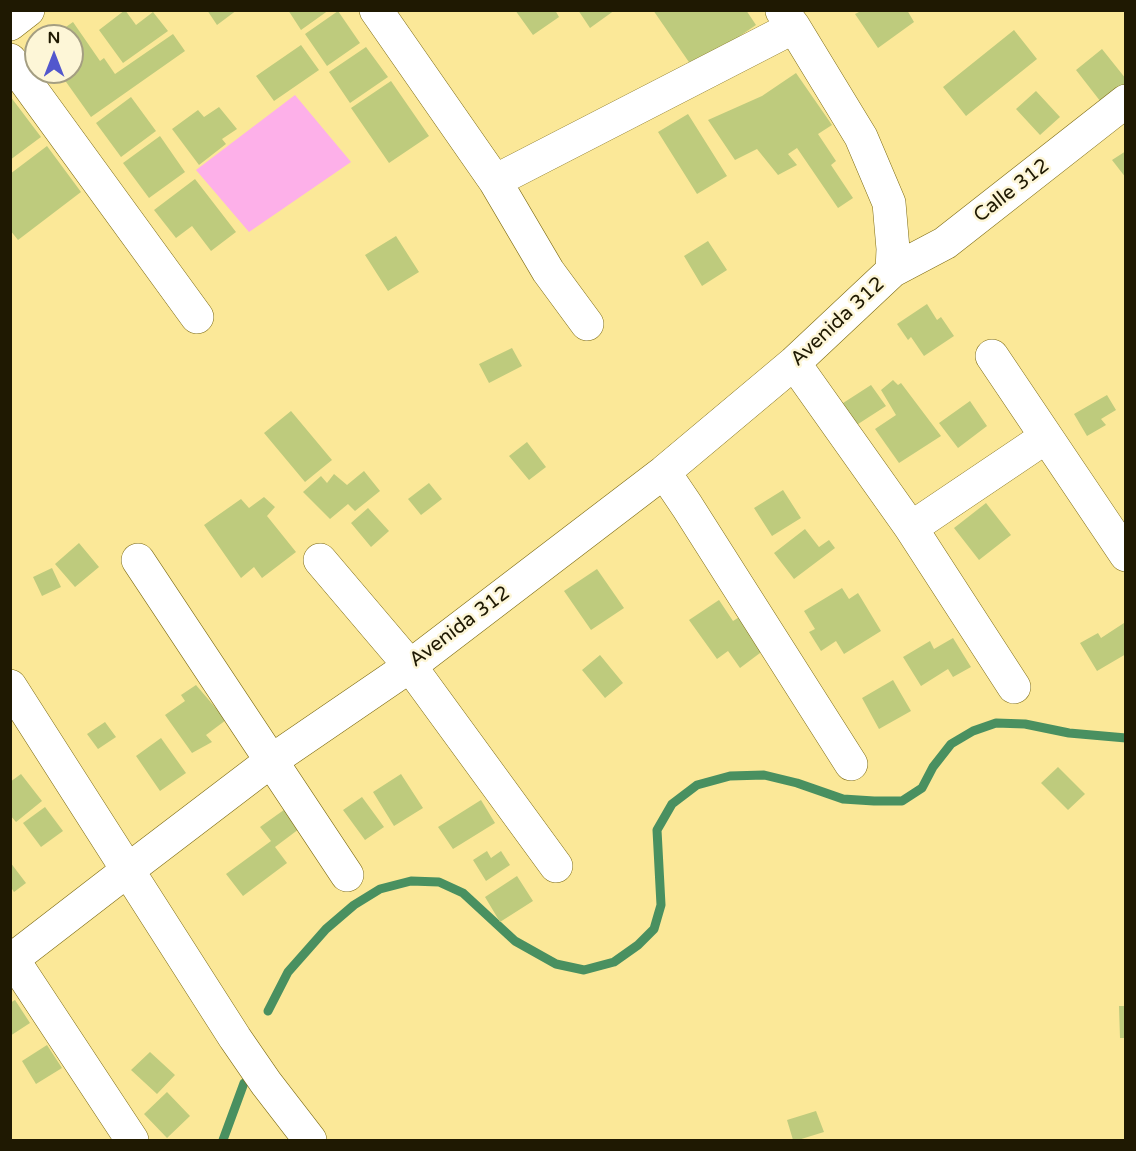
<!DOCTYPE html>
<html>
<head>
<meta charset="utf-8">
<style>
	body { margin:0 }
	#map { position:relative; width:1136px; height:1151px; overflow:hidden; background:#fbe898; font-family:"Varela Round",sans-serif }
	canvas { display:block }
	.frame { position:absolute; inset:0; border:12px solid #1f1902; pointer-events:none }
	.north { position:absolute; left:24px; top:24px; width:60px; height:60px; box-sizing:border-box; background:#fdf6d7; border:2px solid #a49e82; border-radius:50%; rotate:0deg; font-size:16px; font-weight:700; line-height:24px; text-align:center; color:#1f1902 }
	.north::after { content:''; display:block; margin:auto; width:21px; height:27px; background:#5257cd; clip-path:polygon(50% 0,100% 100%,50% 72%,0 100%) }
</style>
</head>
<body>
<div id="map">
<canvas width="1136" height="1151"></canvas>
<div class="frame"></div>
<div class="north">N</div>
</div>
<script>
const ctx = document.querySelector('canvas').getContext('2d');
ctx.lineJoin = 'round';
function fill(path, color) { ctx.fillStyle = color; ctx.fill(path, 'evenodd'); }
const shape = rows => new Path2D(rows.map(r => 'M' + r).join(''));
function trace(path, color, width, dash) { ctx.strokeStyle = color; ctx.lineWidth = width; ctx.lineCap = dash ? 'butt' : 'round'; ctx.setLineDash(dash || []); ctx.stroke(path); }
function write(font, color, halo, rows, align = 'center') {
  ctx.font = font + ' "Varela Round",sans-serif'; ctx.lineWidth = 5; ctx.setLineDash([]); ctx.textBaseline = 'middle'; ctx.strokeStyle = halo; ctx.fillStyle = color; for (const [text, x, y, turn = 0] of rows) {
    ctx.save(); ctx.translate(x, y); ctx.rotate((+turn || 0) * Math.PI / 180); ctx.textAlign = isNaN(turn) ? turn : align; if (halo) ctx.strokeText(text, 0, 0); ctx.fillText(text, 0, 0); ctx.restore();
  }
}
const green = shape([
	[295,95,351,162,249,232,196,170]
]);
const stream = shape([
	[268,1011,288,972,326,929,354,905,380,889,411,881,439,882,463,893,515,941,556,964,584,970,614,962,638,945,654,929,661,905,657,830,672,804,697,785,730,776,764,775,797,783,843,799,874,801,902,801,922,788,933,767,951,744,973,731,996,723,1025,724,1069,733,1126,738],
	[223,1140,244,1083]
]);
const building = shape([
	[125,10,136,25,153,12,168,31,123,63,99,30],
	[207,10,237,10,217,25],
	[288,10,329,10,301,30],
	[515,10,555,10,559,17,533,35],
	[578,10,615,10,590,28],
	[653,10,746,10,756,25,693,68],
	[863,10,907,10,914,22,878,48,855,14],
	[338,11,360,43,327,66,305,34],
	[73,22,100,61,104,58,115,74,173,34,185,51,91,117,59,72,72,72,72,36,53,36],
	[1014,30,1037,59,966,116,943,87],
	[301,45,319,70,274,101,256,76],
	[366,47,388,77,350,103,329,72],
	[1102,49,1126,79,1126,89,1104,106,1076,70],
	[796,73,832,125,818,134,836,161,831,165,853,198,838,208,797,148,788,154,797,165,778,175,757,149,735,160,708,120,762,96],
	[391,81,429,136,389,163,351,108],
	[1036,91,1060,117,1040,135,1016,109],
	[10,96,41,137,10,160],
	[131,97,156,131,121,157,96,123],
	[219,107,237,129,222,139,226,144,199,165,172,129,198,110,204,117],
	[688,114,727,176,697,194,658,132],
	[160,136,185,172,149,198,123,163],
	[47,146,81,192,18,240,10,230,10,174],
	[1126,151,1126,178,1112,160],
	[195,179,236,232,211,251,192,226,176,238,154,210],
	[396,236,419,272,388,291,365,255],
	[708,241,727,270,702,286,684,256],
	[927,304,937,320,941,317,954,336,924,356,911,337,908,340,897,324],
	[512,348,522,366,489,383,479,364],
	[893,380,898,385,901,383,941,436,899,463,875,429,896,415,881,390],
	[871,385,886,406,855,426,840,405],
	[1107,395,1116,410,1101,419,1106,425,1087,436,1074,414],
	[970,401,987,426,958,448,939,423],
	[291,411,332,460,305,482,264,433],
	[527,442,546,467,529,480,509,456],
	[364,471,380,491,355,511,348,504,330,519,303,492,321,476,327,483,334,474,347,485],
	[429,483,442,499,421,515,408,499],
	[783,490,801,518,772,536,754,508],
	[264,497,275,507,267,516,296,552,262,578,254,567,241,578,204,525,241,499,249,508],
	[986,503,1011,535,979,560,954,528],
	[368,508,389,531,371,547,351,523],
	[805,529,819,547,829,540,835,548,794,579,774,553],
	[79,543,99,567,75,587,55,564],
	[52,568,61,587,42,596,33,577],
	[597,569,624,608,591,630,564,591],
	[842,588,849,599,858,593,881,631,844,654,836,641,821,651,809,632,815,629,804,611],
	[719,600,733,621,741,616,764,650,740,668,728,651,717,659,689,620],
	[1124,623,1126,654,1097,671,1080,643,1098,633,1101,638],
	[953,638,971,667,953,677,948,669,921,686,903,657,930,641,934,649],
	[600,655,623,683,605,698,582,670],
	[893,680,911,711,879,729,862,698],
	[196,685,226,720,206,735,212,742,192,753,165,715,185,701,181,695],
	[105,722,116,737,98,749,87,734],
	[161,738,186,773,160,791,136,756],
	[1058,767,1085,794,1068,810,1041,783],
	[21,774,42,801,16,822,10,815,10,782],
	[401,774,423,808,394,826,373,792],
	[362,797,384,827,365,840,343,810],
	[481,800,495,823,453,849,438,827],
	[45,807,63,831,41,847,23,823],
	[288,807,303,826,275,847,287,863,243,896,226,874,271,841,260,827],
	[487,851,491,858,501,851,510,865,486,881,473,860],
	[10,862,26,883,14,892,10,886],
	[517,876,533,901,500,922,485,897],
	[15,1000,30,1023,10,1036,10,1003],
	[1119,1006,1126,1006,1126,1038,1120,1038],
	[47,1045,62,1068,36,1084,22,1061],
	[150,1052,175,1075,157,1094,131,1070],
	[167,1092,190,1116,167,1138,144,1114],
	[816,1111,824,1132,798,1140,793,1140,787,1120]
]);
const minor = shape([
	[376,10,495,181,794,27],
	[782,11,794,27,861,137,889,203,893,249,892,271],
	[10,24,28,10],
	[10,60,197,317],
	[495,181,548,271,587,324],
	[992,356,1126,555],
	[794,363,911,528,1014,687],
	[664,472,687,506,851,764],
	[911,528,1046,437],
	[138,560,347,875],
	[320,560,410,666,556,866],
	[10,686,235,1038,266,1083,310,1140],
	[10,955,132,1140],
	[10,961,128,870,271,761,410,666,664,472,794,363,892,271,945,243,1126,101]
]);
const streetNames = [
	["Calle 312",1012,191,-38],
	["Avenida 312",838,322,-43],
	["Avenida 312",460,627,-37]
];
fill(green, '#fdb0e9');
trace(stream, '#499060', 9);
fill(building, '#becb7d');
trace(minor, '#7c6a12', 34);
trace(minor, '#fff', 33);
write('20px', '#1f1902', '#fdf6d7', streetNames);
</script>
</body>
</html>
